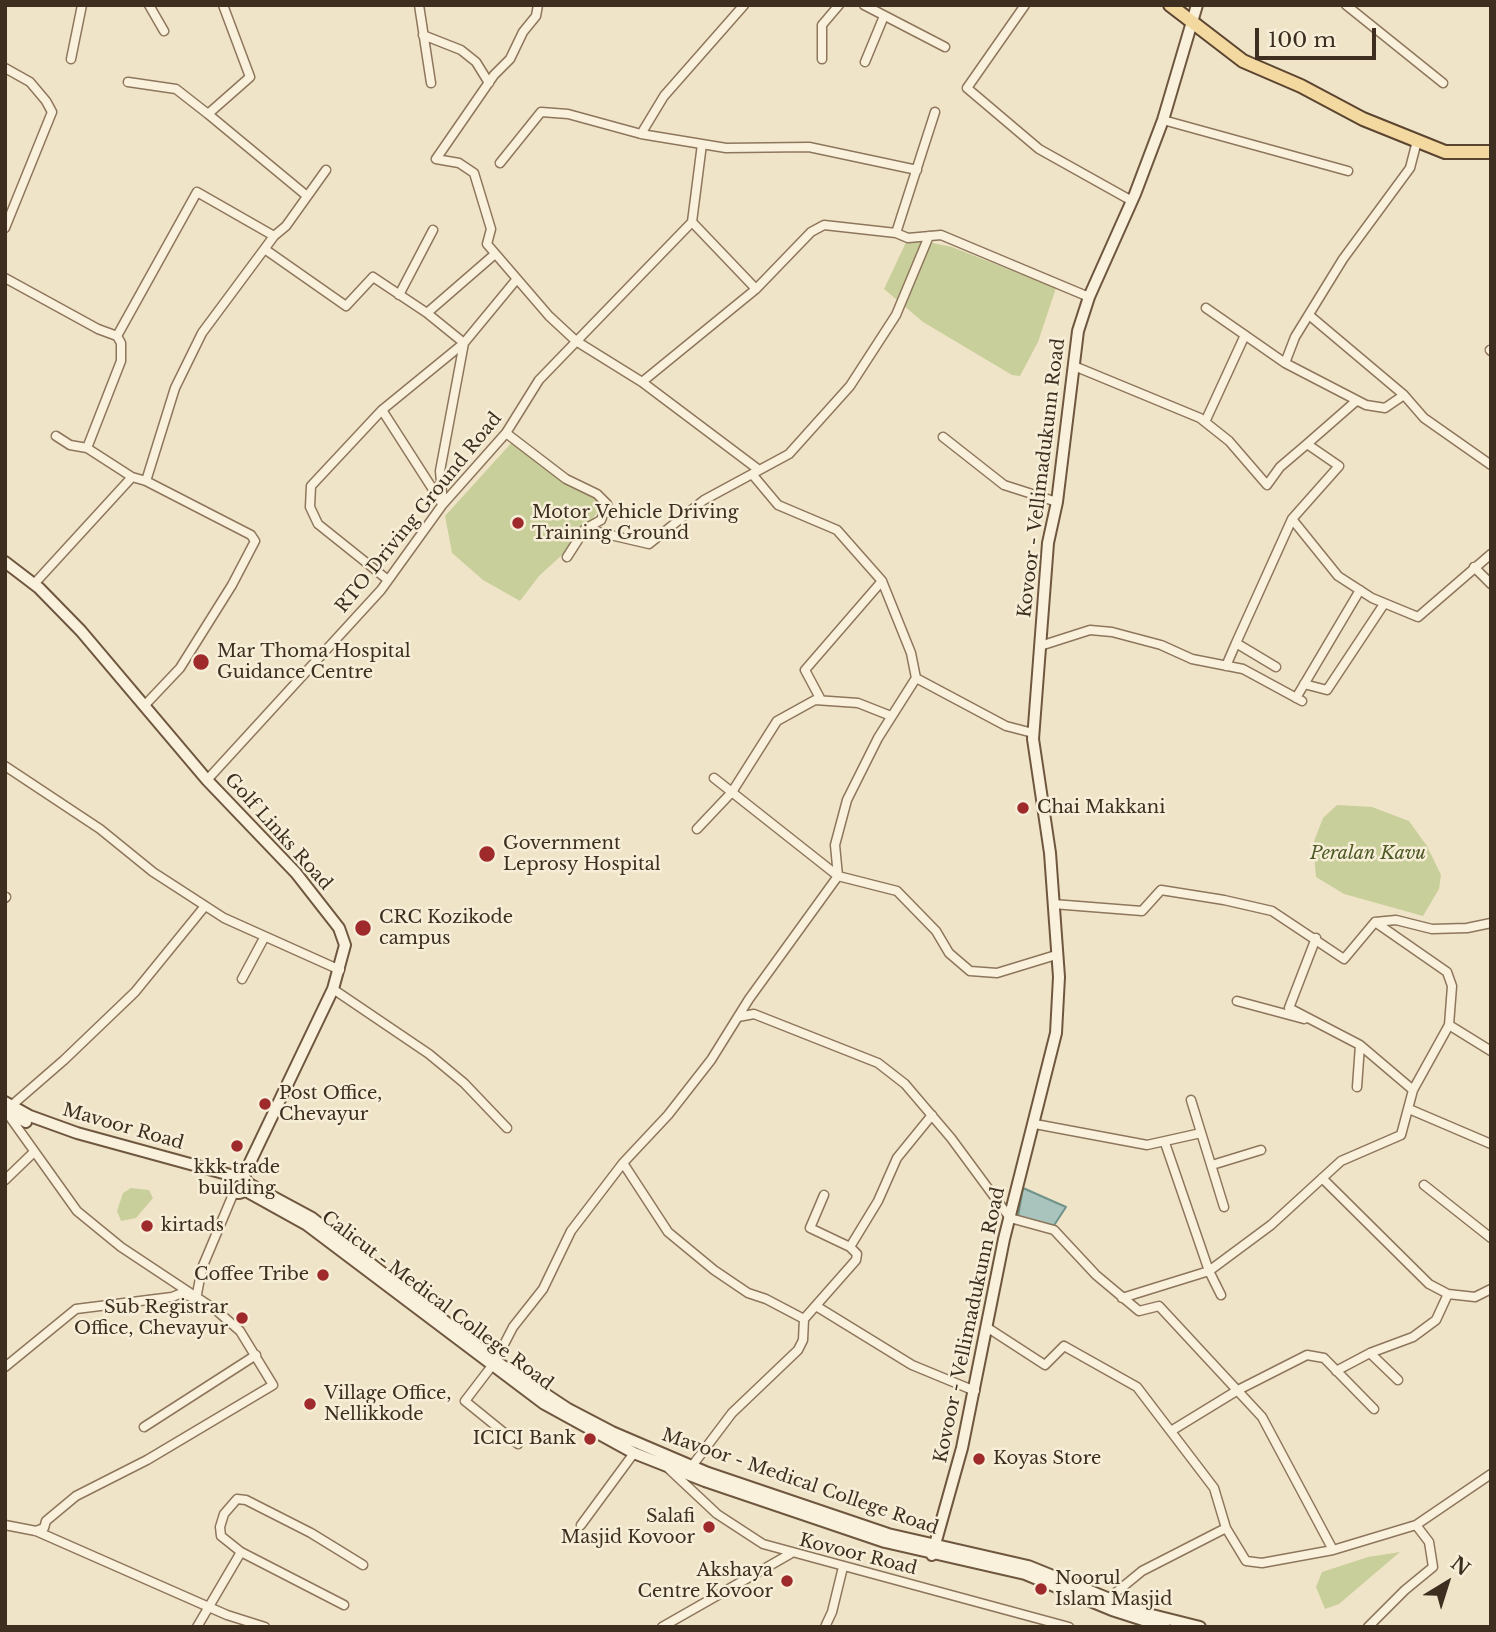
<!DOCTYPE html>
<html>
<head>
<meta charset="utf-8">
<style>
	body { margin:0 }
	#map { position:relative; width:1496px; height:1632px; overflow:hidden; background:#f0e4c8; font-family:"Libre Baskerville",serif }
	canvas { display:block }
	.frame { position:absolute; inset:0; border:7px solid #3d2e20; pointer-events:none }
	.north { position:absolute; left:1412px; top:1548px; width:70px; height:70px; -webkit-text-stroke:5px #f7eed8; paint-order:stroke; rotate:38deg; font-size:19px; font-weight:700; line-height:28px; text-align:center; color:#3d2e20 }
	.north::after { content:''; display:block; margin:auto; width:24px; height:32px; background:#3d2e20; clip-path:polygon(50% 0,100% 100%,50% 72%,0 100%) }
	.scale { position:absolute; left:1255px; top:28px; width:121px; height:32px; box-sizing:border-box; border:4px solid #3d2e20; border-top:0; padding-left:9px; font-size:21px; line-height:24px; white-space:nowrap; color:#3d2e20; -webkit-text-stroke:5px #f7eed8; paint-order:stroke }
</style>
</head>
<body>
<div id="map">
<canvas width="1496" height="1632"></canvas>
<div class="frame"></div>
<div class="north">N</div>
<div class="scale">100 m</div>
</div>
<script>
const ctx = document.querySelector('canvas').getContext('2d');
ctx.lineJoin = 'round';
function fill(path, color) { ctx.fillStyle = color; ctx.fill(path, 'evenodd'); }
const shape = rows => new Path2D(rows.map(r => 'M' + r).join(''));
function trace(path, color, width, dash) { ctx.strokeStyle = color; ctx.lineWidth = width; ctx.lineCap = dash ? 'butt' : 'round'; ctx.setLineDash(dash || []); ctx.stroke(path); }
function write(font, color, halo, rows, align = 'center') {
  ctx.font = font + ' "Libre Baskerville",serif'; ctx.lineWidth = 5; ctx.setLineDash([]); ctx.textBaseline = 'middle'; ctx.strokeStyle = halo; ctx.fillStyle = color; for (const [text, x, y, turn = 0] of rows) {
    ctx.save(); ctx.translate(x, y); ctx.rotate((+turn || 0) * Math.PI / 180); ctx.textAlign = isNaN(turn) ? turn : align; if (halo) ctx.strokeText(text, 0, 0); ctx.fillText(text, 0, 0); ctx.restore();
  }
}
const green = shape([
	[908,238,952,247,1056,288,1038,342,1020,376,1012,375,923,322,884,289],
	[514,440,604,503,573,545,539,576,520,601,483,580,452,553,445,516],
	[1337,805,1372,807,1409,821,1427,846,1441,875,1439,889,1423,916,1344,894,1316,877,1313,844,1323,818],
	[131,1188,149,1190,153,1198,136,1218,121,1221,117,1211,123,1193],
	[1400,1552,1339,1604,1325,1609,1316,1587,1322,1572,1368,1557]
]);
const water = shape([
	[1023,1188,1066,1207,1051,1230,1017,1222,1023,1188]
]);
const street = shape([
	[149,5,164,31],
	[419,5,431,83],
	[538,5,536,16,523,32,510,59,494,75,436,159,459,163,474,173,491,229,487,244,549,316,576,341,642,382,759,470],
	[864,5,945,47],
	[1025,5,967,88,1039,149,1132,201],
	[1346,5,1443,83],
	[423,35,461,50,476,62,489,83],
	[71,59,82,5],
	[822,59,822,25,839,5],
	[865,62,884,16],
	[5,68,30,82,46,101,52,112,5,228],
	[128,82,176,89,208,114,250,77,223,5],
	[935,112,896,233,908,238,941,235,1089,297],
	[208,114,307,196],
	[1163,120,1348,171],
	[641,134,664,96,744,5],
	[1417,141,1410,168,1343,259,1295,337,1285,363,1366,405,1385,408,1404,395,1424,418,1491,465],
	[500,163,541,112,568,114,641,134,726,148,809,147,917,170],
	[692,222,702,144],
	[266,250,346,306,373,277,427,313],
	[5,278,98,329,117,336,121,343,121,361,87,448,132,477,34,584],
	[399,295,433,230],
	[1206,308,1285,363],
	[1309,315,1404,395],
	[117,336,197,192,274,236],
	[1490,350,1491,351],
	[1074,366,1200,418,1229,441,1267,485,1280,467,1307,444,1339,466,1292,519,1236,643],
	[642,382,756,289,811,232,824,225,896,233],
	[382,410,441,502],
	[1205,422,1245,335],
	[506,433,566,479,597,494,607,504,601,520,585,529,567,557],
	[56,436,70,445,87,448],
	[943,437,1004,485,1057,502],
	[1307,444,1355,402],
	[752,474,778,505,837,530,882,581,911,653,916,678,878,738,847,800,835,845,838,876,897,891,936,931,949,953,970,971,997,973,1056,955],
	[132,477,146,481,175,388,202,333,274,236,286,226,326,170],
	[443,504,440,471,464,343,516,280],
	[1292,519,1338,576,1372,598,1418,617,1491,554],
	[585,529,649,544,704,500,789,454,850,386,896,315,929,236],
	[1474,567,1491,584],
	[388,580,318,524,310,507,311,486,382,410,464,343,427,313,495,254],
	[1040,646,1090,630,1112,632,1161,645,1192,659,1243,669,1302,701],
	[1226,666,1236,643,1276,667],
	[916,678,1006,726,1033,733],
	[1304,684,1327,690,1384,604],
	[1296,698,1360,590],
	[821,700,805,670,882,581],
	[145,705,180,668,232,585,255,541,251,535,146,481],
	[5,766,100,829,153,872,224,918,340,970],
	[207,780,381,590,443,504,506,433,539,380,692,222,756,289],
	[697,829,732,792,777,721,815,700,858,703,891,716],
	[5,898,6,897],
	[1053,904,1142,911,1161,890,1224,900,1272,911,1344,959,1375,922,1396,920,1432,929,1467,928,1491,923],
	[1316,938,1289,1008,1360,1045,1357,1087],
	[242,979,264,938],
	[333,989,429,1054,464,1083,507,1128],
	[1237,1001,1304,1019],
	[738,1017,754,1014,878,1063,905,1084,951,1138,1010,1218,1054,1230,1096,1275,1139,1311,1159,1306,1262,1417,1333,1550],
	[1449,1025,1491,1051],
	[1360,1045,1413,1090],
	[1191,1100,1224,1207],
	[11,1106,64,1060,135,992,205,906],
	[1409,1109,1491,1144],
	[7,1113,77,1211,121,1247,216,1310,240,1331,273,1385,147,1460,76,1496,46,1521,44,1528,36,1531],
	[1035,1124,1147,1145,1201,1133],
	[1165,1143,1209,1271,1221,1295],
	[623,1163,668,1232,714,1270,748,1293,766,1299,804,1319],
	[1212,1165,1261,1150],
	[1322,1178,1429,1284,1448,1294,1475,1297,1491,1289],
	[5,1180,34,1152],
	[1424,1185,1491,1238],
	[850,1247,878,1201,897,1158,932,1115],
	[1122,1298,1209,1271,1271,1225,1341,1161,1401,1135,1413,1090,1449,1025,1452,986,1447,972,1375,922],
	[816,1306,912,1365,975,1391],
	[988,1328,1045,1365,1064,1346,1137,1387,1214,1488,1226,1528,1142,1571,1108,1599],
	[1370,1353,1398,1380],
	[496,1360,513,1327,543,1289,571,1231,623,1163,668,1115,711,1060,749,999,838,876,714,778],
	[5,1367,76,1309,172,1297,182,1293,196,1299,202,1268,234,1192],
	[491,1367,465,1401,518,1444],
	[1336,1371,1370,1353,1413,1337,1436,1320,1448,1294],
	[144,1427,256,1355],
	[1171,1431,1238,1390,1307,1355,1324,1358,1374,1409],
	[692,1466,732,1413,798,1350,803,1340,804,1319,856,1260,857,1254,850,1247,810,1228,824,1195],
	[669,1469,717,1514,763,1544,1069,1627],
	[5,1525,36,1531,227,1615,265,1627],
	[581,1525,634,1453],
	[1416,1525,1491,1474],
	[1226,1528,1246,1561,1262,1563,1333,1550,1416,1525,1429,1542,1433,1567,1405,1590,1368,1627],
	[241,1552,344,1605],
	[197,1627,241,1552,221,1536,220,1527,224,1514,237,1499,246,1500,311,1533,363,1565],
	[662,1627,790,1554],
	[825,1627,832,1612,843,1567]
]);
const secondary = shape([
	[5,562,39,588,81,631,207,780,296,873,339,928,345,945,333,989,243,1177],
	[5,1102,30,1116,77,1133,234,1176],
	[5,1111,26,1122],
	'229 1184a9 9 0 1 1 18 0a9 9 0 1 1-18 0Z',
	[247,1183,312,1218,500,1364,568,1409,612,1432,708,1473,888,1534,1028,1566,1144,1613,1200,1627],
	[244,1190,307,1225,543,1403,634,1453,705,1481,885,1542,1025,1574,1112,1610,1165,1627],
	[932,1555,962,1448,1004,1239,1056,1033,1059,977,1050,853,1033,739,1048,543,1057,502,1078,331,1089,297,1135,194,1163,120,1197,5]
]);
const primary = shape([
	[1170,5,1243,61,1301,86,1363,119,1445,152,1491,152]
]);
const markers = [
	[518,523,7,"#9e2a2b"],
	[201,662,9,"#9e2a2b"],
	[1023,808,7,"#9e2a2b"],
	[487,854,9,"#9e2a2b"],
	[363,928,9,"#9e2a2b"],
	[265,1104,7,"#9e2a2b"],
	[237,1146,7,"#9e2a2b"],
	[147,1226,7,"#9e2a2b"],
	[323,1275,7,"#9e2a2b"],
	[242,1318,7,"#9e2a2b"],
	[310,1404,7,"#9e2a2b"],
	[590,1439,7,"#9e2a2b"],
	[979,1459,7,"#9e2a2b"],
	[709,1527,7,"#9e2a2b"],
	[787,1581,7,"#9e2a2b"],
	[1041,1589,7,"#9e2a2b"]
];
const streetNames = [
	["Kovoor - Vellimadukunn Road",1042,478,-83],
	["RTO Driving Ground Road",419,513,-51],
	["Golf Links Road",278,832,48],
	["Mavoor Road",123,1127,16],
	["Calicut - Medical College Road",437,1301,37],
	["Kovoor - Vellimadukunn Road",970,1325,-78],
	["Mavoor - Medical College Road",800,1482,19],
	["Kovoor Road",858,1555,14]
];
const poiNames = [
	["Motor Vehicle Driving",532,513],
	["Training Ground",532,534],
	["Mar Thoma Hospital",217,652],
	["Guidance Centre",217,673],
	["Chai Makkani",1037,808],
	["Government",503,844],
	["Leprosy Hospital",503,865],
	["CRC Kozikode",379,918],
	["campus",379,939],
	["Post Office,",279,1094],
	["Chevayur",279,1115],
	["kkk trade",237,1168,"center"],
	["building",237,1189,"center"],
	["kirtads",161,1226],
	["Coffee Tribe",309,1275,"right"],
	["Sub Registrar",228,1308,"right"],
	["Office, Chevayur",228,1329,"right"],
	["Village Office,",324,1394],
	["Nellikkode",324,1415],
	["ICICI Bank",576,1439,"right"],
	["Koyas Store",993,1459],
	["Salafi",695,1517,"right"],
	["Masjid Kovoor",695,1538,"right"],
	["Akshaya",773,1571,"right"],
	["Centre Kovoor",773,1592,"right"],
	["Noorul",1055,1579],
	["Islam Masjid",1055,1600]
];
const parkNames = [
	["Peralan Kavu",1368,854]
];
fill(green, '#c9cf9b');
fill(water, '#a9c4bc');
trace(water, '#6f938a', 2);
trace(street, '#8d765c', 11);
trace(secondary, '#6f573f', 14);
trace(primary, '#5b4430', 16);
trace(street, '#faf1dc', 8);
trace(secondary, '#faf1dc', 10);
trace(primary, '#f3d9a0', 12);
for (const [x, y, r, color] of markers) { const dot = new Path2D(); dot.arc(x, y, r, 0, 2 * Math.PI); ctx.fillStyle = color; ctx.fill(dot); trace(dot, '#f7eed8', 2.5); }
write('18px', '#3d2e20', '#f7eed8', streetNames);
write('18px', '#3d2e20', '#f7eed8', poiNames, 'left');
write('italic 18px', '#4d5a26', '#f7eed8', parkNames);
</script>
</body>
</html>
